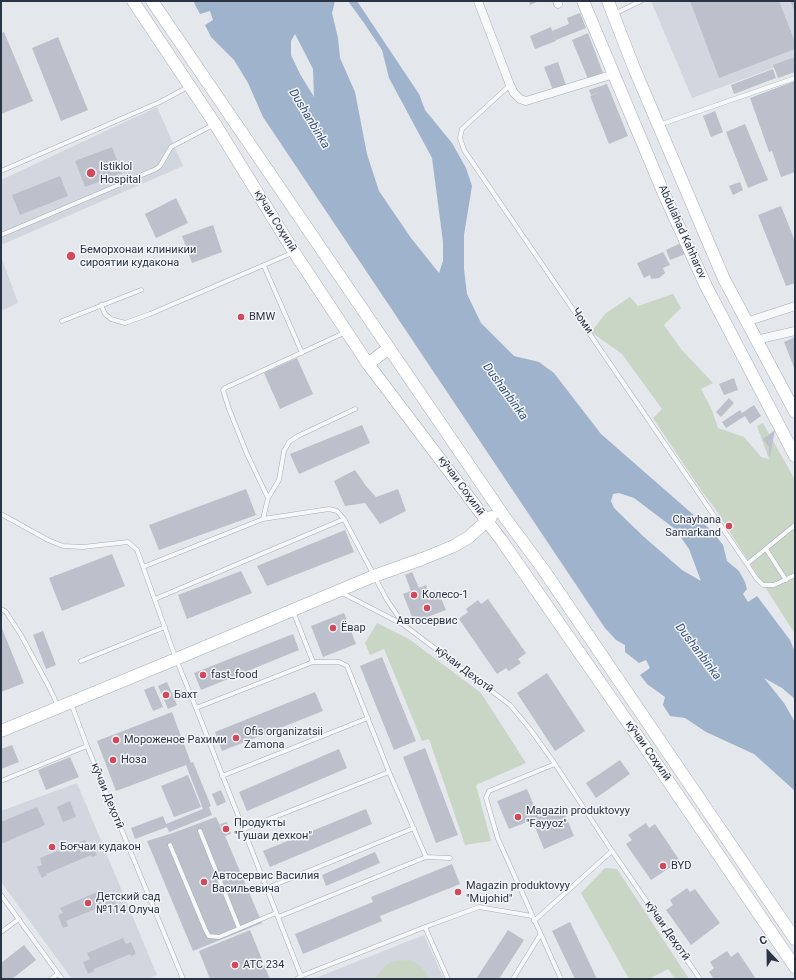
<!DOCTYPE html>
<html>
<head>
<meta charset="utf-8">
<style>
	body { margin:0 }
	#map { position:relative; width:796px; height:980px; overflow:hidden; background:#e4e7ec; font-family:Roboto,sans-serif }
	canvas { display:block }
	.frame { position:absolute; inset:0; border:2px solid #2b3445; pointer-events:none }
	.north { position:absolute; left:748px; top:932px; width:40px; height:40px; -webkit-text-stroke:3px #f4f6f9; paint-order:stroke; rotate:338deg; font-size:11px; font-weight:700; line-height:16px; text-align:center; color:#2b3445 }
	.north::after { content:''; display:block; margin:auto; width:14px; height:18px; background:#2b3445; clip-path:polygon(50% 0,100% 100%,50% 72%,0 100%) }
</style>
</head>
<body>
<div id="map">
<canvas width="796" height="980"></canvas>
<div class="frame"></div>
<div class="north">С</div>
</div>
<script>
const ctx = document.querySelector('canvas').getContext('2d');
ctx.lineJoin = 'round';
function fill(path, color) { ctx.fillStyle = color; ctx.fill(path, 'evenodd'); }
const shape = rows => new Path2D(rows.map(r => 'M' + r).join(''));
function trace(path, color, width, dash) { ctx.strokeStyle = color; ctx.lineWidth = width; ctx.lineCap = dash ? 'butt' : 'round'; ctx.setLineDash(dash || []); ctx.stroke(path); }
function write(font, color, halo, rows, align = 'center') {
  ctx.font = font + ' Roboto,sans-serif'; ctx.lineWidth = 3; ctx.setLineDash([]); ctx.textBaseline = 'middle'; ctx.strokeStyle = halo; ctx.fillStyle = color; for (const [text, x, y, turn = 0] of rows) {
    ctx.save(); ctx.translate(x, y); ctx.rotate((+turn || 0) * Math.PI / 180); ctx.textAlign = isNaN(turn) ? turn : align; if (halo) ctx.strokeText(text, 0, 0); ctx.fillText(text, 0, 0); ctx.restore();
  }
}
const built = shape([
	[651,1,795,1,795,60,692,98],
	[157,107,183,166,1,245,1,180],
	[1,256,18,303,1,311],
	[77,783,157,975,148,979,72,979,1,882,1,811],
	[424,935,444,979,313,979]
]);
const green = shape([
	[673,294,681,308,664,325,681,349,713,383,701,389,712,410,718,428,744,437,761,457,769,459,757,426,763,423,794,478,795,634,714,507,703,493,653,418,662,409,622,354,591,332,606,313,630,297,638,306],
	[377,623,409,639,481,693,526,763,476,785,491,841,465,845,429,739,422,741,384,649,370,655,365,643],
	[605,868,617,869,689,979,675,979,668,969,649,979,629,979,581,893],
	[409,960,418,964,426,972,429,979,375,979,385,966,394,961]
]);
const water = shape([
	[193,1,335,1,332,13,338,38,340,58,355,92,367,154,379,191,411,238,439,273,443,261,443,242,432,158,389,78,382,50,364,23,348,1,357,1,419,94,425,110,452,143,466,168,472,186,464,235,464,269,467,294,481,323,514,356,539,362,554,373,601,434,712,531,723,545,727,561,739,571,745,582,747,589,743,594,748,602,757,596,790,640,795,652,795,699,782,688,764,678,784,703,795,722,795,791,754,754,706,732,685,718,670,716,663,705,665,697,647,684,640,675,650,668,646,660,639,663,625,652,625,645,616,640,605,628,263,117,248,83,234,60,211,37,205,25,213,20,210,11,200,14],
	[295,34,313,69,314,97,300,74,291,55,291,41],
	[619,493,634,498,675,529,689,549,701,581,682,570,643,536,614,508,611,501,613,494]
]);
const building = shape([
	[529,1,539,1,530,5],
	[690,1,779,1,795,42,795,49,719,78],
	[792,1,795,1,795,13,791,2],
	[580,13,586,28,556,40,553,34,556,41,535,49,530,36,551,27,552,31,569,24,567,18],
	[4,32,33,101,1,114,1,33],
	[588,33,603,73,588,79,572,40],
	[58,37,88,110,61,121,32,48],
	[795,57,795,72,778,78,773,65],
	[558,62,566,85,553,90,544,67],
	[773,69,776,78,734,94,731,85],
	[795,81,795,172,781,177,772,151,769,152,750,98],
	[607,84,628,136,609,144,590,96,600,92,591,95,589,90],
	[715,111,723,132,711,137,703,116],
	[745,124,768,180,748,188,726,132],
	[112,147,122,173,85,187,75,161],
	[60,176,68,196,20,215,12,195],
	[740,182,743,190,733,195,729,186],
	[176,198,188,223,156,238,145,214],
	[781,206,795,241,795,283,786,286,758,215],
	[213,225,222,252,192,263,182,236],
	[683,242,688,253,670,260,666,250],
	[663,252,670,265,663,268,665,273,659,278,651,279,650,275,644,278,637,263],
	[795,337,795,370,784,342],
	[297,358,313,394,280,409,264,373],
	[734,378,738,390,724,395,719,384],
	[729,398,734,403,721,417,716,412],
	[754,405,761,416,750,424,745,416,726,428,722,422,740,410,742,413],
	[362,425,370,443,299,474,290,454],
	[775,430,770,456,769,456,769,447,763,439],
	[355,470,366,486,376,497,398,489,406,511,380,524,365,503,345,506,334,481],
	[246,489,256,515,159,550,149,525],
	[345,530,354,552,267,586,257,566],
	[112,554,125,586,62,611,49,578],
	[241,571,252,593,187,619,178,595],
	[412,572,419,588,426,585,429,594,438,591,446,610,414,622,403,594,411,591,405,575],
	[488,599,526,653,518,659,521,663,509,671,506,668,497,674,459,619,468,612,466,609,478,600,481,604],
	[344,613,356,644,323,657,311,626],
	[1,626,24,683,1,692],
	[43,631,56,665,46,669,33,635],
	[293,634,299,650,201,690,194,673],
	[382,657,416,741,394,750,360,666],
	[547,673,585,731,555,751,517,693],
	[167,682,177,705,168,709,158,686],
	[154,686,163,707,153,711,144,690],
	[315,692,323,711,222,751,215,732],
	[172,712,191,763,193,762,211,806,209,807,212,815,169,832,167,827,135,839,131,828,163,816,166,824,203,809,186,765,116,791,97,741],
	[12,745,19,762,1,769,1,749],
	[425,748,458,835,436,843,403,757],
	[339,749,347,768,247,811,239,792],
	[70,757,79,777,46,790,38,770],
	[620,760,630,774,596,798,586,783],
	[188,775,201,807,174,817,161,786],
	[527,789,539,817,562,807,574,836,544,849,532,820,509,829,497,801],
	[221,790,226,802,217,806,212,794],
	[70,801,76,817,63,822,57,807],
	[37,807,45,825,1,844,1,822],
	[366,809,372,824,270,867,263,851],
	[216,817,224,834,220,824,227,822,231,834,225,836,262,923,193,951,147,841,170,834],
	[646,823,649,828,655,824,680,861,651,880,626,844,632,840,628,835],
	[85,840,87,846,92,843,97,855,92,857,91,855,46,874,47,875,42,878,37,867,42,865,40,858],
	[375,852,380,863,326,886,322,875],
	[452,864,460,884,380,916,382,921,303,954,295,934,373,902,371,897],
	[687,888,690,892,695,889,720,923,691,945,666,910,673,905,670,900],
	[104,889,106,895,112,893,116,904,111,906,110,903,66,921,68,926,63,928,58,915,63,913,60,908],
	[570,922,597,979,575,979,552,931],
	[250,930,270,979,210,979,199,951],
	[508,930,524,940,499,979,476,979],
	[123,938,126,944,131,942,136,954,131,956,130,954,94,969,94,971,88,974,83,962,90,959,87,953],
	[24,945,36,960,12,979,1,979,1,963],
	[727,951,731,957,738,952,756,979,714,979,709,972,714,968,710,962]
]);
const lane = shape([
	[614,14,641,1],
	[510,85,462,129,460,138,464,150,747,564],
	[659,125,795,78],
	[1,171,160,102,188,87],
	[1,235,156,169,160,166,171,147,213,125],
	[264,266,302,353],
	[101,305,105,314,111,319,125,323,150,314,292,253],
	[62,321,141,290],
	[268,498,279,480,284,451,289,442,298,436,355,409],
	[1,514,48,540,63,546,83,547,128,542,137,550,176,659,196,708,313,662,339,662,347,666,389,772,426,857],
	[263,519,268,498,247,454,229,409,223,390,225,388,346,332],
	[795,525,747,564,756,578,763,585,774,585,795,575],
	[766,549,786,580],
	[143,567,263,519,329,509,337,511,344,519,387,600,404,625,510,705,530,729,555,764,612,851,700,979],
	[342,593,402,624],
	[155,599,344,519],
	[1,609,6,612,21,635,49,687,58,706],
	[293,611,313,662],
	[81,661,165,627],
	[71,703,87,746,183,979],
	[196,708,301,976],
	[555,764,489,791,486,798,498,839,561,979],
	[222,776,368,718],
	[1,781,87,746],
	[244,829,389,772],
	[200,831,239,928],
	[170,845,206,931,209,936,219,937,276,913],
	[267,888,414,828],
	[1,895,62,979],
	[278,917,426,857,450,858],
	[534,921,612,851],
	[425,927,448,979],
	[1,932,19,919],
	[51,979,58,974],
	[297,979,301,976,425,927,479,907,532,916],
	[513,979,540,935]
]);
const street = shape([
	[478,1,510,85,514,93,520,99,526,101,614,74],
	[557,1,558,4],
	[746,322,795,306],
	[756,340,795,331]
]);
const secondary = shape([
	[133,1,215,124,294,252,368,364,502,541,656,763,795,967],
	[152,1,503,515,543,569,795,939],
	[583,1,664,194,706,286,795,456],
	[608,1,634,68,724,279,795,412],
	[368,364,389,348],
	[1,731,176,659,374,576,422,559,454,546,469,537,491,517]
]);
const markers = [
	[91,173,5,"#d1495b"],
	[71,256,5,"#d1495b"],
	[241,317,4,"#d1495b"],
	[729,526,4,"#d1495b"],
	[414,595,4,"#d1495b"],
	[427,608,4,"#d1495b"],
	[333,628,4,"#d1495b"],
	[203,675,4,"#d1495b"],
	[166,695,4,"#d1495b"],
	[236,738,4,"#d1495b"],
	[116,740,4,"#d1495b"],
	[113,760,4,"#d1495b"],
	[518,817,4,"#d1495b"],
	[226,829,4,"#d1495b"],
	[52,847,4,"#d1495b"],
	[663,866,4,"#d1495b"],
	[204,882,4,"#d1495b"],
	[458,892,4,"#d1495b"],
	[88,903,4,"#d1495b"],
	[235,965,4,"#d1495b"]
];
const poiNames = [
	["Istiklol",100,167],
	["Hospital",100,180],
	["Беморхонаи клиникии",80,250],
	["сироятии кудакона",80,263],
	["BMW",249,317],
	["Chayhana",721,520,"right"],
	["Samarkand",721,533,"right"],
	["Колесо-1",422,595],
	["Автосервис",427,621,"center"],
	["Ёвар",341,628],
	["fast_food",211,675],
	["Бахт",174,695],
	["Ofis organizatsii",244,732],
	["Zamona",244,745],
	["Мороженое Рахими",124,740],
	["Ноза",121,760],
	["Magazin produktovyy",526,811],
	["\"Fayyoz\"",526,824],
	["Продукты",234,823],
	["\"Гушаи дехкон\"",234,836],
	["Боғчаи кудакон",60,847],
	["BYD",671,866],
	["Автосервис Василия",212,876],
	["Васильевича",212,889],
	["Magazin produktovyy",466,886],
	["\"Mujohid\"",466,899],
	["Детский сад",96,897],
	["№114 Олуча",96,910],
	["АТС 234",243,965]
];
const streetNames = [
	["кӯчаи Соҳилӣ",275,221,58],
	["Abdulahad Kahharov",682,232,66],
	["Чоми",582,321,55],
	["кӯчаи Соҳилӣ",461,486,54],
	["кӯчаи Деҳотӣ",464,670,37],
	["кӯчаи Соҳилӣ",648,751,55],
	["кӯчаи Деҳотӣ",107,796,68],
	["кӯчаи Деҳотӣ",667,931,55]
];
const waterNames = [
	["Dushanbinka",309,119,59],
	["Dushanbinka",505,392,54],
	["Dushanbinka",698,652,53]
];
fill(built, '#d2d6de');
fill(green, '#c9d6c5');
fill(water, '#9fb4cc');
fill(building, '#bbc0ca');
trace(lane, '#a9aeb7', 5);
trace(street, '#a9aeb7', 9);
trace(secondary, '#a9aeb7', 13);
trace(lane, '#f7f8fa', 4);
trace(street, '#f7f8fa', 8);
trace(secondary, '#fff', 12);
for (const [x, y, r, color] of markers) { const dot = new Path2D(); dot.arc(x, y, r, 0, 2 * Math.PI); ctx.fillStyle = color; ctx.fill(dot); trace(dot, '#f4f6f9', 1.5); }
write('11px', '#2b3445', '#f4f6f9', poiNames, 'left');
write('11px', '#2b3445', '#f4f6f9', streetNames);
write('italic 12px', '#34527a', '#f4f6f9', waterNames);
</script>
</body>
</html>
